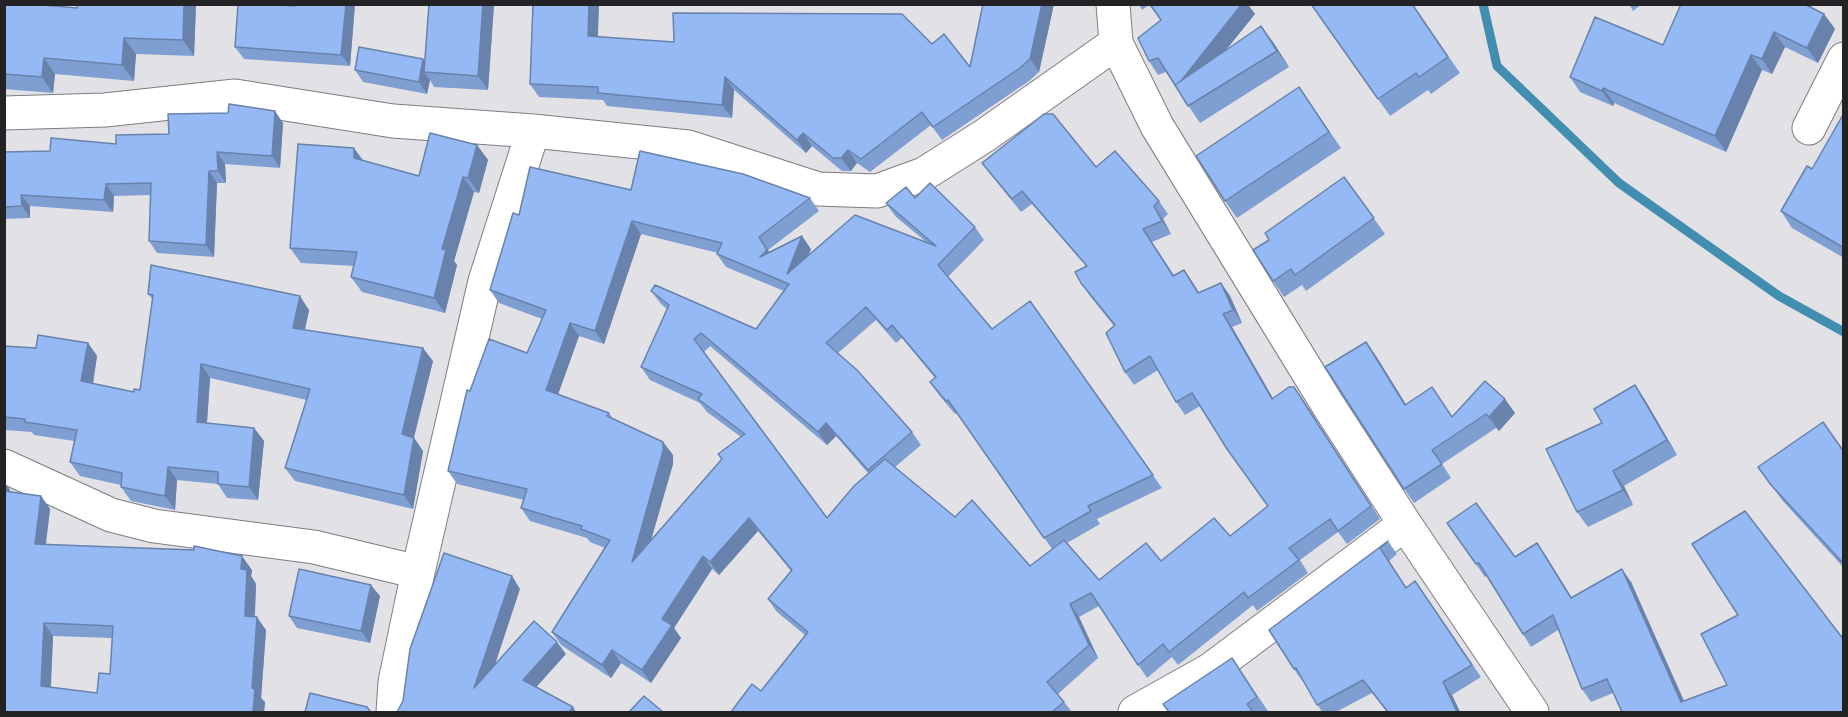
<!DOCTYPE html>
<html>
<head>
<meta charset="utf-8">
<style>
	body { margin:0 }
	#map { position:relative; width:1848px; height:717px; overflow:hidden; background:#e2e1e6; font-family:"Fira Sans",sans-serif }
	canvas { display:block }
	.frame { position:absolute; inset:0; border:6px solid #232325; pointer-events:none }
</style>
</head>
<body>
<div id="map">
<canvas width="1848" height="717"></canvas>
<div class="frame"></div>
</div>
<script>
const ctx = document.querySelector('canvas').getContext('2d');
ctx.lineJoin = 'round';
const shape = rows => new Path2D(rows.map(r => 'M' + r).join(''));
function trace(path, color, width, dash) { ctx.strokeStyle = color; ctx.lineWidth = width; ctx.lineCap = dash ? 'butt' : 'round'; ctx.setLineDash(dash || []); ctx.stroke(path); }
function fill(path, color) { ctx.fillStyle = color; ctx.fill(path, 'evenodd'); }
const stream = shape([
	[1483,4,1497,66,1619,183,1779,296,1844,332]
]);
const minor = shape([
	[1113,4,1116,43,1157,126,1328,405,1405,524,1532,712],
	[4,113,105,110,235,96,393,121,533,131,688,147,818,189,877,191,924,174,984,136,1116,43],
	[1809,128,1844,59],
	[4,466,111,515,154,526,314,547,418,572],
	[393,712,395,682,418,572,485,281,533,131],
	[1135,712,1210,670,1405,524]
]);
const wall = shape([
	[4,4,77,8,196,4,194,56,136,54,134,81,55,74,53,93,4,89],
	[295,4,355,4,350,66,244,59,235,47,295,6],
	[429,4,494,4,488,90,434,87,430,80,427,94,363,82,355,70,423,59,425,62],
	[533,4,599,4,598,37,674,42,932,44,970,67,983,4,1054,4,1039,72,1029,81,942,140,931,125,870,172,857,163,851,171,842,171,812,146,806,153,734,90,732,118,607,106,603,100,539,97,530,84],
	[1139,4,1250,4,1249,6,1255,14,1226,49,1273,42,1289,67,1200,123,1166,72,1158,75,1149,61,1161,20,1149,5,1142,10],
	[1311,4,1412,4,1460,73,1431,94,1428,90,1390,116],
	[1629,4,1642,4,1633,11],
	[1811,8,1824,14,1835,29,1818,63,1785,47,1772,74,1762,70,1726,152,1614,103,1613,106,1580,92,1570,77,1663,45],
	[1299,87,1341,148,1237,218,1225,201],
	[1844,113,1844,258,1792,228,1781,211,1812,169],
	[283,123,280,168,225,164,226,183,217,183,214,257,157,253,149,241,151,195,114,196,113,212,30,206,30,218,4,219,4,152,50,151,116,144,169,134],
	[477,145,488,160,479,193,474,192,454,261,457,265,445,313,362,292,351,277,354,266,301,263,290,248,364,161,419,176],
	[982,163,1096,167,1159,201,1168,214,1163,219,1171,234,1152,242,1174,275,1193,283,1199,293,1221,283,1230,296,1242,323,1232,327,1273,399,1303,400,1380,519,1347,544,1338,532,1300,560,1308,573,1257,611,1253,605,1178,665,1172,657,1147,678,1099,606,1079,617,1098,658,1058,694,1072,712,731,712,761,691,805,635,777,612,768,599,791,571,758,531,719,575,712,569,674,628,681,638,651,683,621,663,611,678,561,645,552,632,605,548,590,542,587,538,530,521,521,508,524,500,457,484,448,471,470,391,527,353,542,319,499,303,490,290,519,215,631,190,810,198,819,211,768,250,769,253,811,249,808,255,925,241,895,216,886,203,915,198,975,227,984,240,948,277,992,329,1030,301,1162,488,1097,519,1100,524,1067,543,1099,580,1161,561,1230,536,1267,506,1200,406,1185,415,1176,402,1158,370,1134,385,1125,372,1114,326,1090,296,1081,283,1086,266,1032,204,1021,212,992,176],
	[641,234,718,253,717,254,726,267,784,291,756,329,651,291,661,304,667,309,641,367,650,380,700,403,707,412,741,437,651,540,673,464,673,455,663,442,613,419,609,413,558,394,579,336,604,344],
	[876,320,896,343,902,338,935,378,930,382,939,395,955,414,957,413,1052,549,1030,566,955,517,895,467,921,445,912,432,838,353],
	[710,346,827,445,836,436,868,473,827,518,704,352],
	[1344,177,1385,234,1306,291,1302,285,1284,297,1273,281,1269,240],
	[148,294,309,310,305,330,433,361,414,438,423,451,413,509,295,481,285,468,307,400,210,378,207,423,254,428,264,441,258,500,227,498,218,484,177,480,175,510,131,501,121,487,121,485,80,476,70,462,74,441,34,435,32,432,4,430,4,346,36,348,88,343,97,356,93,384,134,392,140,390,153,300],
	[1376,356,1406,405,1452,417,1485,381,1515,413,1499,431,1496,428,1442,464,1451,478,1414,503,1404,489],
	[1635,385,1645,400,1677,455,1624,486,1633,505,1588,527,1577,512,1602,423],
	[1844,452,1844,568,1782,500,1758,467],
	[4,482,10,490,10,492,41,496,50,509,46,544,252,570,251,576,256,584,255,617,266,630,261,698,265,702,264,712,4,712],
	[53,636,112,638,110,674,97,693,51,687],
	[1447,523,1515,557,1546,556,1571,598,1631,582,1683,701,1844,712,1622,712,1613,693,1591,702,1582,689,1558,630,1531,647,1487,576,1485,577],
	[1388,541,1397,554,1389,561,1406,587,1415,581,1481,677,1452,695,1460,712,1387,712,1372,693,1336,712,1322,712,1304,682,1303,682,1294,669,1269,630],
	[380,596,370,643,297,628,289,616],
	[1242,673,1268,711,1265,712,1169,712]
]);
const shadedWall = shape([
	[184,4,196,4,194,56,183,40],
	[346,4,355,4,350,66,341,55],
	[483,4,494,4,488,90,478,76],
	[589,4,599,4,597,49,588,36],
	[1042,4,1054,4,1039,72,1030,59],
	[1242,4,1250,4,1249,6,1255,14,1186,100,1176,87],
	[1799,4,1813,4,1807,16],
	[1824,14,1835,29,1818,63,1807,48],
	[1261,26,1273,42,1289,67,1277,51],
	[1774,32,1785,47,1772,74,1762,59],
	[124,38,136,54,134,81,122,65],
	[1751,55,1762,70,1726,152,1715,136],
	[44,58,55,74,53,93,42,77],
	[423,59,432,71,424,72,430,80,427,94,419,82],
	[725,77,734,90,732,118,722,105],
	[1603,88,1614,103,1613,106,1602,91],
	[275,111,283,123,280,168,272,156],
	[803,133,812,146,806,153,797,140],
	[477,145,488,160,479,193,468,178],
	[354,148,365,163,354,158],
	[848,150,857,163,851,171,841,158],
	[217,152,225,164,226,183,218,171],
	[209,171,217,183,214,257,206,245],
	[463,177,474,192,454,261,457,265,445,313,434,298,442,249],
	[106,184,114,196,113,212,104,200],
	[21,195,30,206,30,218,22,206],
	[1154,206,1163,219,1171,234,1162,221],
	[632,221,641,234,604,344,595,331],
	[802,236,811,249,796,287,787,274],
	[759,237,768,250,776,263,760,257],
	[1184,270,1193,283,1207,306,1198,293],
	[1221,283,1230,296,1242,323,1233,310],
	[300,296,309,310,302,342,293,328],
	[1223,314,1232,327,1281,412,1272,399],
	[570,323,579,336,555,403,546,390],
	[1366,342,1376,356,1415,419,1405,405],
	[88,343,97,356,91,395,81,381],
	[423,348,433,361,411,448,402,434],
	[201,364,210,378,206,436,197,422],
	[1635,385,1645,400,1677,455,1667,440],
	[1294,387,1303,400,1380,519,1371,506],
	[1505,399,1515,413,1499,431,1489,417],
	[826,423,836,436,827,445,818,432],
	[254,428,264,441,258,500,249,487],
	[414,438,423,451,413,509,404,495],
	[663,442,673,455,673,464,641,575,632,562],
	[168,467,177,480,175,510,165,496],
	[1613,471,1624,486,1633,505,1623,490],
	[4,482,10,490,9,504,4,497],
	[41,496,50,509,44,557,35,544],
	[749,518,758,531,719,575,710,562],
	[1537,543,1546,556,1580,611,1571,598],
	[242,556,252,570,251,576,256,584,254,629,245,616,241,569],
	[703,556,712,569,674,628,681,638,651,683,642,670,662,619],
	[1622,569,1631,582,1689,712,1681,702],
	[512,576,520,589,483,701,474,688],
	[371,585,380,596,370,643,361,631],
	[1070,604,1079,617,1098,658,1089,645],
	[257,617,266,630,261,698,265,702,264,712,253,712,252,688],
	[44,623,53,636,50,700,41,686],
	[557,642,566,654,532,692,523,680],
	[612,650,621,663,611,678,602,665],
	[1443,682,1452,695,1460,712,1457,712],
	[573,707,576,712,569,712]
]);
const building = shape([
	[4,4,31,4,77,8,77,4,184,4,183,40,124,38,122,65,44,58,42,77,4,74,4,4],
	[238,4,264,4,295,6,295,4,346,4,341,55,235,47,238,4],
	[429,4,483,4,478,76,424,72,429,4],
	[533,4,589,4,588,36,674,42,673,13,902,14,932,44,944,34,970,67,983,4,1042,4,1030,59,1020,68,933,127,922,112,861,159,848,150,841,158,833,158,803,133,797,140,725,77,722,105,598,93,598,87,530,84,533,4],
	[1150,4,1242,4,1181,81,1175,85,1158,58,1149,61,1138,38,1161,20,1150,4],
	[1311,4,1412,4,1448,57,1419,77,1416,73,1378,99,1311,4],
	[1681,4,1804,4,1824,14,1807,48,1774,32,1762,59,1751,55,1715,136,1603,88,1602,91,1570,77,1595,17,1663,45,1681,4],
	[1261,26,1277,51,1188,106,1175,85,1261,26],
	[359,47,423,59,419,82,355,70,359,47],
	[1299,87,1329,132,1225,201,1196,156,1299,87],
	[229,104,275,111,272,156,217,152,218,171,209,171,206,245,149,241,151,183,106,184,104,200,21,195,22,206,4,207,4,152,50,151,51,138,116,144,116,135,169,134,168,114,228,113,229,104],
	[1844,113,1844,248,1781,211,1807,166,1812,169,1844,113],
	[1044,114,1053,114,1096,167,1115,151,1159,201,1154,206,1162,221,1143,229,1173,276,1184,270,1198,293,1221,283,1233,310,1223,314,1272,399,1289,387,1294,387,1371,506,1338,531,1330,519,1289,548,1299,560,1248,598,1244,592,1169,652,1163,644,1138,665,1091,593,1070,604,1089,645,1047,682,1064,702,1052,712,731,712,752,684,761,691,808,632,768,599,792,570,749,518,710,562,703,556,662,619,672,625,642,670,612,650,602,665,552,632,610,540,581,529,582,526,521,508,527,489,448,471,467,390,470,391,489,339,527,353,546,310,490,290,513,213,519,215,530,167,631,190,640,151,743,174,810,198,759,237,767,250,760,257,802,236,787,274,855,215,936,246,886,203,906,187,915,198,930,183,975,227,938,265,992,329,1030,301,1153,475,1088,506,1091,511,1044,538,948,400,946,401,930,382,936,377,892,325,887,330,866,307,826,343,857,370,912,432,868,470,826,423,818,432,701,333,694,339,827,518,854,486,885,459,955,517,972,500,1030,566,1064,540,1099,580,1146,543,1161,561,1214,518,1230,536,1268,506,1227,449,1192,393,1176,402,1150,356,1125,372,1106,333,1115,325,1081,283,1075,272,1087,266,1022,191,1012,199,982,163,1044,114],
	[632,221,722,243,717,254,789,284,756,329,655,285,651,291,669,305,641,367,702,394,698,399,745,434,718,454,722,459,632,562,663,451,663,442,607,416,609,413,546,390,570,323,595,331,632,221],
	[430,133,477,145,468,178,463,177,442,249,446,250,434,298,351,277,357,252,290,248,298,144,354,148,354,158,419,176,430,133],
	[1344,177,1374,218,1295,275,1291,269,1273,281,1253,250,1269,240,1265,233,1344,177],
	[151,265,300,296,293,328,423,348,402,434,414,438,404,495,285,468,310,389,201,364,197,422,254,428,249,487,218,484,218,472,168,467,165,496,121,487,122,473,70,462,77,430,25,422,25,419,4,417,4,346,36,348,38,335,88,343,81,381,134,392,134,389,140,390,153,295,148,294,151,265],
	[1366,342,1405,405,1432,387,1452,417,1485,381,1505,399,1489,417,1486,414,1432,450,1442,464,1404,489,1325,367,1366,342],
	[1635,385,1667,440,1613,471,1623,490,1577,512,1546,449,1602,423,1594,409,1635,385],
	[1823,422,1844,452,1844,564,1771,485,1758,467,1823,422],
	[4,491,41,496,35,544,194,550,194,546,242,556,241,569,247,570,245,616,257,617,252,688,255,689,253,712,4,712,4,491],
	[44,623,113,626,110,674,99,673,97,693,41,686,44,623],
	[1476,503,1515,557,1537,543,1571,598,1622,569,1681,702,1727,685,1701,634,1738,615,1692,544,1745,511,1844,640,1844,712,1622,712,1607,679,1582,689,1553,615,1523,634,1479,563,1476,564,1447,523,1476,503],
	[1388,541,1380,548,1406,588,1415,581,1472,665,1443,682,1457,712,1388,712,1363,680,1317,705,1296,668,1294,669,1269,630,1388,541],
	[444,553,512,576,474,688,534,621,557,642,523,680,573,707,569,712,397,712,403,701,410,649,444,553],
	[299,569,371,585,361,631,289,616,299,569],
	[1232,658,1257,697,1247,704,1253,712,1169,712,1163,704,1232,658],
	[310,693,367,707,370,711,370,712,305,712,310,693],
	[644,696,663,712,629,712,644,696]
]);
trace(stream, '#428eb0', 9);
trace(minor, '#7d7d81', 35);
trace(minor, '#fff', 33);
fill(wall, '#7f9fd3');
fill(shadedWall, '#6882ac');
fill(building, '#94b9f5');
trace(building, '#6882ac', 1.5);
</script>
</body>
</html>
